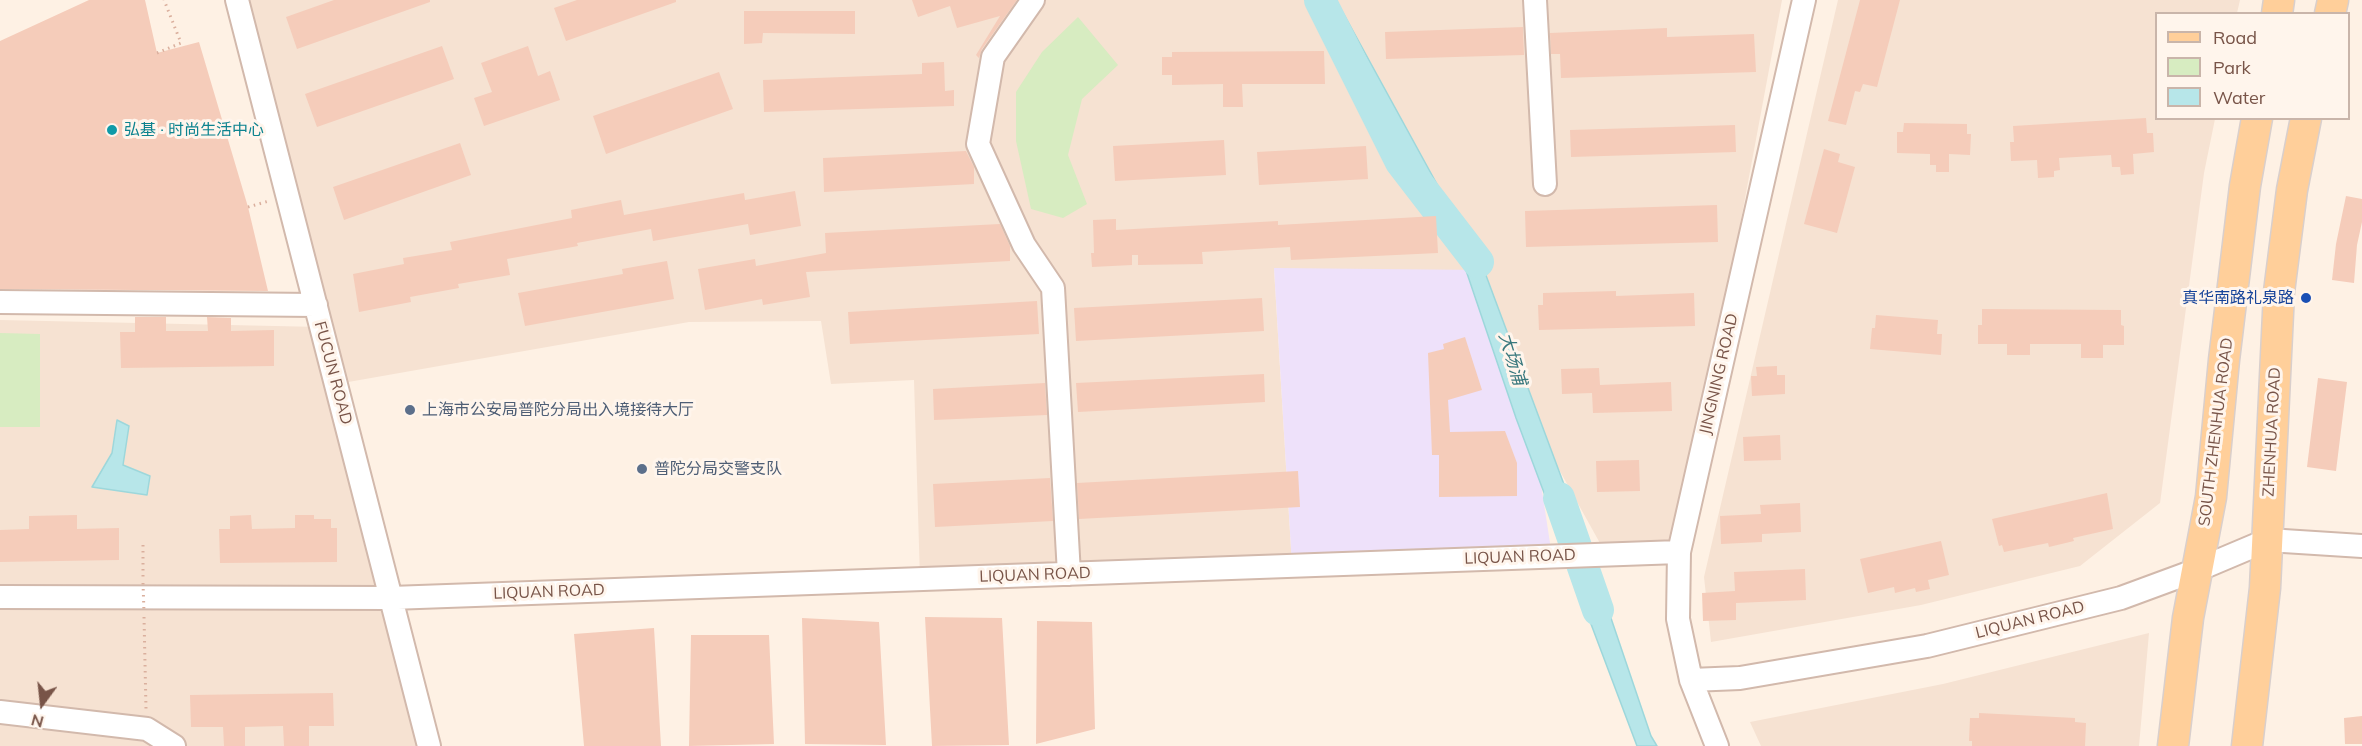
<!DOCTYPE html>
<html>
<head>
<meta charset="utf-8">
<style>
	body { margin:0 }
	#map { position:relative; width:2362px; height:746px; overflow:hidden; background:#fef1e4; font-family:Mulish,sans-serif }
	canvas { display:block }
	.legend { position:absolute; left:2155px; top:12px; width:195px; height:108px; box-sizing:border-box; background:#fff5ec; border:2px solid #c9b5aa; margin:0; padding:8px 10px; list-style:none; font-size:18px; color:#785448 }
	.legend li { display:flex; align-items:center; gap:12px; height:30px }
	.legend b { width:30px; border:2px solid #c9b5aa }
	.north { position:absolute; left:12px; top:674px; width:60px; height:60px; -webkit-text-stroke:4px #fff5ec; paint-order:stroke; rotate:195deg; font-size:16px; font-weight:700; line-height:24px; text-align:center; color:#785448 }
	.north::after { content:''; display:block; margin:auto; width:21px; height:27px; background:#785448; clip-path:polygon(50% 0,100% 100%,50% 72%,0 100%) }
</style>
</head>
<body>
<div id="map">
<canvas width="2362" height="746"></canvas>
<ul class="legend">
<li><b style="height:8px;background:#ffcf9a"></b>Road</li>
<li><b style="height:16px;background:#d7ecc1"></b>Park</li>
<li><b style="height:16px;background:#b7e6e9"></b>Water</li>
</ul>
<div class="north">N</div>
</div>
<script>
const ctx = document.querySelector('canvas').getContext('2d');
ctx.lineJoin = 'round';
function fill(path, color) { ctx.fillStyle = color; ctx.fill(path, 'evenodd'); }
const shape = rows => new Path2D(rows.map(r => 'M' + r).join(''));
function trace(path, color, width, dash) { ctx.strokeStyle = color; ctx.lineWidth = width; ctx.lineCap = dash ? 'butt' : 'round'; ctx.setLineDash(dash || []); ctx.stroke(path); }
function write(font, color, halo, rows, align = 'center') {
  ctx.font = font + ' Mulish,"Noto Sans SC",sans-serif'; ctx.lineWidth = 6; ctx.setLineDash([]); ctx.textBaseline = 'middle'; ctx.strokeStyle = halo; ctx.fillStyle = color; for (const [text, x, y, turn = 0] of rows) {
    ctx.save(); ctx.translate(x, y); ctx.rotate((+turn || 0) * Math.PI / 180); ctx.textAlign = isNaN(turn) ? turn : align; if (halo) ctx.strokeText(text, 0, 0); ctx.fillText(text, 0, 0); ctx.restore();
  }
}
const residential = shape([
	[237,0,1782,0,1679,552,1606,554,1531,419,1274,269,1292,565,920,579,914,380,831,384,821,321,689,322,337,384,434,746,0,746,0,320,321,327],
	[1838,0,2240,0,2237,13,2156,14,2156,118,2215,119,2204,173,2160,503,2080,566,1921,605,1711,642,1704,577],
	[2149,633,2139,746,1761,746,1750,722,1943,684]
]);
const education = shape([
	[1274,268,1484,270,1531,419,1552,556,1292,565]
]);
const green = shape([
	[1078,17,1118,65,1082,99,1068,155,1087,204,1063,218,1031,209,1016,141,1016,92,1042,52],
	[0,333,40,334,40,427,0,427]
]);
const water = shape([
	[1320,0,1336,0,1484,270,1584,538,1561,538,1516,418,1452,229,1401,162,1320,0],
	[117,420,129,426,123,465,150,476,147,495,92,487,112,453,117,420],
	[1571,571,1595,571,1651,736,1657,746,1637,746,1571,571]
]);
const river = shape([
	[1320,0,1401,162,1478,262],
	[1559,498,1598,610]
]);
const building = shape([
	[89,0,145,0,157,53,199,42,248,207,268,291,0,289,0,41],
	[334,0,430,0,430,2,297,49,286,17],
	[577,0,676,0,676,2,566,41,554,8],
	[912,0,1017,0,982,49,979,58,976,55,1000,16,957,28,950,6,918,17],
	[1860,0,1900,0,1877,87,1863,84,1860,92,1855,91,1846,125,1828,121],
	[744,11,855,11,855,34,763,33,762,43,744,44],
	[1523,27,1524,55,1386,59,1385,32],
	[1667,28,1667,37,1754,34,1756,72,1561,78,1560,54,1551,54,1550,33],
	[442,46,454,79,317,127,305,94],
	[528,46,538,76,550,71,560,100,484,126,474,98,492,92,481,63],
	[1324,51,1325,84,1242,84,1243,107,1223,107,1223,84,1172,85,1172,75,1162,75,1162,57,1172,57,1172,52],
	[944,62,945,91,954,90,954,106,764,112,763,80,922,74,922,63],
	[719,72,733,109,606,154,593,116],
	[2146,118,2147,133,2153,133,2154,152,2133,154,2134,174,2121,175,2120,167,2112,167,2111,155,2059,158,2060,170,2054,171,2054,177,2038,178,2037,160,2011,161,2010,142,2014,142,2013,126],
	[1904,123,1967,124,1967,134,1971,134,1970,155,1949,154,1949,172,1936,172,1936,165,1930,165,1930,154,1897,153,1897,132,1903,132],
	[1735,125,1736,152,1571,157,1570,130],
	[1224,140,1226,175,1115,181,1113,146],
	[460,143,471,175,344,220,333,187],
	[1366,146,1368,179,1259,185,1257,152],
	[1824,149,1840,154,1838,162,1855,167,1837,233,1804,224],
	[966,151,974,167,974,184,824,192,823,158],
	[795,191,801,226,750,235,748,224,653,241,651,229,577,243,578,246,507,259,510,275,458,284,459,288,410,297,411,302,359,312,353,274,404,264,403,258,452,250,450,242,572,218,571,210,621,200,624,215,744,193,745,200],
	[2346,196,2362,199,2362,222,2357,245,2354,283,2332,280,2336,244],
	[1717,205,1718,242,1526,247,1525,211],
	[1436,216,1438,253,1291,260,1290,247,1202,252,1203,264,1138,265,1138,255,1132,255,1132,265,1092,267,1091,253,1094,253,1093,220,1116,219,1116,230,1278,221,1278,225],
	[1000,224,1010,246,1010,261,806,272,810,297,763,305,762,299,705,310,698,269,755,259,756,266,826,253,825,233],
	[667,261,674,299,525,326,518,293,623,274,622,269],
	[1616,291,1616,296,1694,293,1695,326,1539,330,1538,305,1543,305,1543,293],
	[1262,298,1264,331,1076,341,1074,308],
	[1037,301,1039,334,850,344,848,312],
	[1982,309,2121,310,2121,325,2124,326,2124,345,2103,345,2103,358,2081,358,2081,344,2030,344,2030,355,2007,355,2007,344,1978,344,1978,325,1982,325],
	[1876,315,1938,320,1937,334,1942,334,1941,355,1870,349,1872,328,1875,328],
	[135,317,166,317,166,331,208,331,207,317,231,318,231,331,274,330,274,366,121,368,120,332,135,332],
	[1465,337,1482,390,1448,400,1450,432,1505,431,1517,463,1517,496,1439,497,1439,455,1432,455,1428,353,1444,349,1443,344],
	[1777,366,1777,375,1785,375,1785,394,1752,396,1751,376,1757,376,1756,367],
	[1599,368,1600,385,1671,382,1672,411,1593,413,1592,393,1562,394,1561,369],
	[1264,374,1265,402,1078,412,1076,383],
	[2318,378,2347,382,2336,471,2307,467],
	[1045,383,1047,415,934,420,933,389],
	[1780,435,1781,460,1744,461,1743,437],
	[1639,460,1640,491,1597,492,1596,461],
	[1298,471,1300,507,1079,519,1077,483],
	[1050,478,1053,521,935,527,933,484],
	[2107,493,2113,529,2073,538,2074,541,2049,547,2048,543,2004,552,2002,545,1999,546,1992,519],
	[1800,503,1801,532,1762,534,1762,542,1721,544,1720,516,1761,514,1760,505],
	[77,515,77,529,119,528,119,560,0,562,0,530,29,529,29,516],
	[251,515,252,529,295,528,295,515,314,515,314,519,331,519,331,528,337,528,337,562,220,563,219,529,230,529,230,516],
	[1941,541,1949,575,1928,580,1930,589,1916,592,1915,588,1895,593,1894,587,1868,593,1860,559],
	[1805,569,1806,600,1736,603,1736,620,1703,621,1702,593,1735,591,1734,572],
	[925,617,1002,618,1009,745,932,746],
	[802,618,879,622,886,745,805,744],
	[1037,621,1092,622,1095,729,1036,744],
	[654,628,661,746,584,746,574,634],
	[691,635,769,635,774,744,689,746],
	[333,693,334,726,309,726,309,746,284,746,283,726,245,727,245,746,224,746,223,727,191,727,190,695],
	[1979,713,2075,718,2075,722,2086,723,2085,746,1972,746,1972,741,1969,741,1970,718,1979,718],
	[2362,716,2362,744,2345,744,2344,718]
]);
const path = shape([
	[157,53,181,43,164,0],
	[248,207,269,201],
	[143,545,143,578],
	[144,617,146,709]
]);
const minor = shape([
	[237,0,429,746],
	[1033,0,993,57,978,144,1024,245,1053,288,1069,574],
	[1535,0,1545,184],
	[0,302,316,305],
	[0,597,391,598,1679,552],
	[1691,680,1740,678,1927,646,2121,598,2197,570,2268,540,2362,546],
	[0,712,147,729,174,746],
	[1717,746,1691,680,1678,619,1679,552,1804,0]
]);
const major = shape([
	[2277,14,2279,0],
	[2330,14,2333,0],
	[2173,746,2188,618,2211,497,2224,360,2245,186,2257,118],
	[2247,746,2265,588,2279,292,2292,190,2306,118]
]);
const pathBridge = shape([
	[143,583,144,612]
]);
const markers = [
	[112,130,6,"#0f9aa8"],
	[2306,298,6,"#1a4fb4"],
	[410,410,6,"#5c6f8a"],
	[642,469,6,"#5c6f8a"]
];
const cultureNames = [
	["弘基 · 时尚生活中心",124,130]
];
const transitNames = [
	["真华南路礼泉路",2294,298]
];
const streetNames = [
	["FUCUN ROAD",333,373,75],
	["JINGNING ROAD",1719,374,-77],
	["SOUTH ZHENHUA ROAD",2216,432,-83],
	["ZHENHUA ROAD",2272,432,-87],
	["LIQUAN ROAD",1520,557,-2],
	["LIQUAN ROAD",1035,575,-2],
	["LIQUAN ROAD",549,592,-2],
	["LIQUAN ROAD",2030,620,-14]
];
const serviceNames = [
	["上海市公安局普陀分局出入境接待大厅",422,410],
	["普陀分局交警支队",654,469]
];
const waterNames = [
	["大场浦",1512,359,73]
];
fill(residential, '#f6e2d2');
fill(education, '#eee1fa');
fill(green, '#d7ecc1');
fill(water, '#b7e6e9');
trace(water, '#9dd7db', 1.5);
trace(river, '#b7e6e9', 32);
fill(building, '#f5ccba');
trace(minor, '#d2b9ac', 26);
trace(major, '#d9cfcc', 33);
trace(path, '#daaf9d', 3, [1.5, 4.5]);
trace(minor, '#fff', 22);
trace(major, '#ffcf9a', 30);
trace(pathBridge, '#daaf9d', 3, [1.5, 4.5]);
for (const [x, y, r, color] of markers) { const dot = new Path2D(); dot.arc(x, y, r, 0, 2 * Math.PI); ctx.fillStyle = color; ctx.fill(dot); trace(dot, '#fff5ec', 2); }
write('16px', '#0d838f', '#fff5ec', cultureNames, 'left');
write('16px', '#164399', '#fff5ec', transitNames, 'right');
write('16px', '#785448', '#fff5ec', streetNames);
write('16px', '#4e5e75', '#fff5ec', serviceNames, 'left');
write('italic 18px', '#3a797e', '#fff5ec', waterNames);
</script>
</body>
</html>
